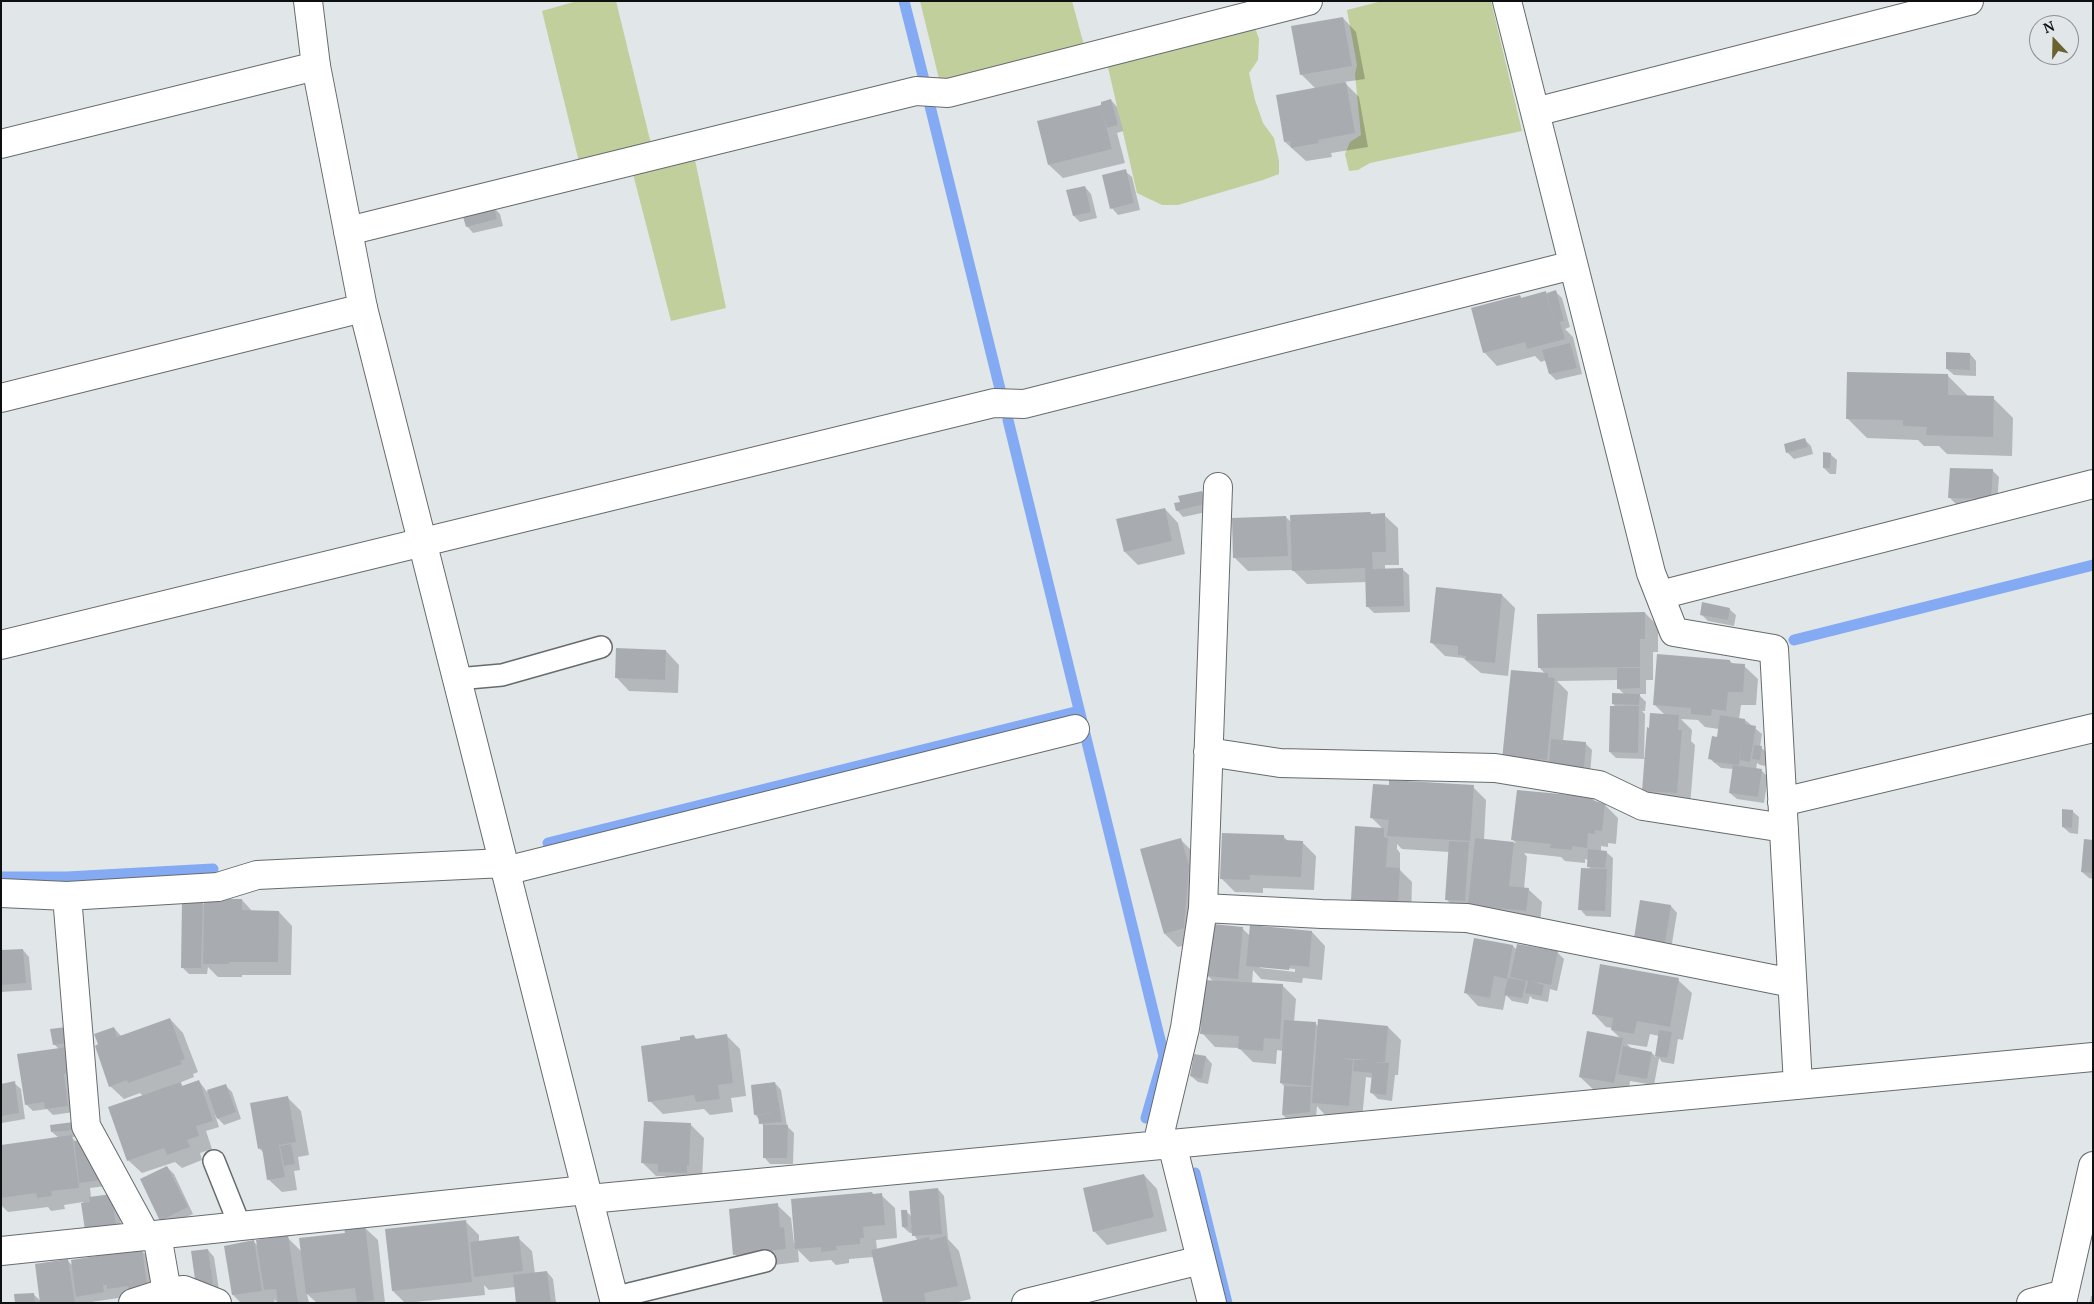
<!DOCTYPE html>
<html>
<head>
<meta charset="utf-8">
<style>
  body { margin:0 }
  #map { position:relative; width:2094px; height:1304px; overflow:hidden; background:#e1e6e9; font-family:"PT Serif",serif }
  canvas { display:block }
  .frame { position:absolute; inset:0; border:2px solid #0d0f10; pointer-events:none }
  .north { position:absolute; left:2029px; top:15px; width:50px; height:50px; box-sizing:border-box; background:#e1e6e9; border:1px solid #8c9092; border-radius:50%; rotate:339deg; font-size:14px; font-weight:700; line-height:20px; text-align:center; color:#0d0f10 }
  .north::after { content:''; display:block; margin:auto; width:18px; height:22px; background:#6a622f; clip-path:polygon(50% 0,100% 100%,50% 72%,0 100%) }
</style>
</head>
<body>
<div id="map">
<canvas width="2094" height="1304"></canvas>
<div class="frame"></div>
<div class="north">N</div>
</div>
<script>
const c = document.querySelector('canvas').getContext('2d');
c.lineJoin = 'round';
function fill(path, color) {
  c.fillStyle = color;
  c.fill(path, 'evenodd');
}
function shape(rows) {
  const path = new Path2D();
  for (const r of rows) {
    path.moveTo(r[0], r[1]);
    for (let i = 2; i < r.length; i += 2) path.lineTo(r[i], r[i + 1]);
  }
  return path;
}
function strokePath(path, color, width, dash) {
  c.strokeStyle = color;
  c.lineWidth = width;
  c.lineCap = dash ? 'butt' : 'round';
  c.setLineDash(dash || []);
  c.stroke(path);
}
fill(shape([
  [577,1,616,1,652,148,580,166,542,11],
  [920,1,1072,1,1085,49,940,83],
  [1382,1,1491,1,1522,131,1370,163,1358,170,1349,171,1345,154,1350,142,1361,135,1355,74,1357,65,1347,10],
  [1254,25,1259,39,1258,60,1249,73,1255,100,1263,123,1274,138,1279,161,1279,174,1263,180,1178,205,1162,205,1137,193,1107,63],
  [694,155,726,308,671,321,632,170]
]), '#c1cf9c');
fill(shape([
  [1343,18,1356,32,1365,79,1344,82,1359,97,1368,147,1331,153,1332,157,1306,161,1285,142,1316,89,1301,74],
  [1111,100,1117,107,1123,131,1117,133,1125,163,1063,178,1049,165,1100,106],
  [1125,171,1132,177,1140,210,1118,215,1112,208],
  [1085,187,1091,194,1097,218,1080,222,1074,216],
  [493,207,500,214,503,226,473,233,467,226],
  [1556,292,1562,298,1570,327,1565,329,1573,337,1582,374,1556,380,1550,374,1546,360,1541,362,1535,356,1497,366,1484,352,1520,296,1522,299],
  [1970,354,1976,361,1976,376,1954,375,1947,369],
  [1948,376,1968,396,1993,398,2013,418,2012,456,1947,454,1939,446,1924,446,1918,440,1867,438,1847,418],
  [1805,440,1811,446,1813,454,1794,459,1787,452],
  [1830,454,1837,460,1836,474,1830,474,1824,468],
  [1992,470,1999,477,1997,505,1956,504,1950,498],
  [1202,492,1208,498,1211,511,1183,517,1177,510],
  [1165,509,1178,523,1185,554,1138,565,1125,552],
  [1370,513,1373,515,1384,515,1398,528,1399,565,1385,565,1385,569,1402,569,1409,575,1410,612,1374,613,1368,607,1367,582,1307,584,1293,570,1248,571,1235,558,1286,517,1292,523],
  [1502,595,1515,608,1508,676,1481,673,1463,658,1445,656,1432,643],
  [1729,609,1736,615,1734,626,1708,621,1701,614],
  [1645,613,1658,626,1658,652,1653,652,1653,680,1646,680,1646,694,1638,694,1646,702,1645,711,1642,711,1645,714,1644,758,1646,758,1665,715,1654,704,1730,661,1734,665,1744,666,1758,679,1756,705,1741,705,1739,719,1745,720,1762,734,1760,747,1768,753,1766,766,1760,765,1757,763,1756,770,1761,770,1768,777,1764,803,1737,799,1730,793,1734,769,1721,768,1710,759,1718,739,1719,729,1705,727,1698,720,1681,719,1692,730,1691,741,1695,745,1690,806,1657,804,1643,790,1646,759,1616,758,1610,752,1616,707,1613,704,1625,695,1618,688,1618,680,1557,681,1568,692,1563,741,1585,743,1592,750,1590,775,1517,773,1546,675,1540,668],
  [666,651,679,665,678,693,629,691,616,677],
  [1473,787,1486,800,1484,840,1516,843,1513,840,1592,798,1596,802,1605,805,1618,818,1616,844,1608,843,1608,847,1601,846,1601,851,1606,852,1613,858,1611,917,1586,916,1580,909,1592,870,1588,866,1589,860,1585,859,1585,863,1565,861,1561,857,1524,853,1527,857,1524,889,1528,889,1542,902,1540,924,1453,906,1446,899,1449,852,1402,849,1397,844,1397,849,1400,853,1400,870,1412,882,1411,916,1365,913,1352,900,1383,829,1372,818],
  [2072,811,2079,817,2078,834,2070,833,2063,827],
  [1284,837,1289,842,1302,842,1316,856,1314,890,1263,888,1263,893,1235,892,1221,878],
  [1180,839,1194,853,1197,942,1178,947,1165,934],
  [2093,841,2093,879,2089,878,2082,872],
  [242,900,253,912,279,912,292,926,291,975,242,975,242,977,218,977,208,967,207,974,189,974,182,967,203,903,205,906],
  [1641,902,1671,906,1677,913,1671,949,1642,944],
  [1242,928,1250,936,1312,932,1325,946,1322,980,1303,978,1302,983,1261,979,1253,970,1252,984,1282,985,1296,999,1294,1022,1315,1023,1319,1027,1388,1027,1401,1040,1398,1075,1395,1075,1392,1101,1378,1099,1372,1093,1373,1078,1366,1077,1362,1119,1326,1116,1317,1106,1316,1118,1289,1121,1283,1115,1285,1087,1281,1083,1283,1051,1277,1050,1276,1064,1253,1062,1239,1048,1215,1047,1202,1033,1214,982,1208,976],
  [1260,966,1295,969,1295,972,1260,968],
  [1475,939,1513,946,1517,950,1557,952,1564,959,1557,991,1550,989,1548,1002,1533,999,1530,996,1528,1004,1512,1001,1506,995,1503,1010,1478,1006,1465,992],
  [23,950,29,957,32,990,1,992,1,951],
  [1678,980,1692,993,1683,1040,1678,1039,1674,1064,1662,1062,1659,1058,1654,1085,1630,1081,1628,1096,1594,1090,1580,1077,1621,1039,1612,1030,1613,1028,1606,1027,1593,1013],
  [1650,1034,1659,1036,1656,1057,1652,1053,1632,1049,1627,1044,1647,1047],
  [170,1019,183,1033,198,1072,193,1074,194,1077,179,1083,184,1087,199,1081,207,1092,225,1085,232,1092,241,1119,224,1125,215,1115,219,1127,206,1131,212,1149,200,1153,202,1160,182,1168,175,1162,142,1173,128,1160,143,1096,140,1093,124,1099,110,1086,114,1028,122,1037],
  [52,1030,74,1049,74,1112,53,1115,47,1109,33,1111,26,1104,59,1049,54,1044],
  [694,1036,697,1040,727,1036,740,1049,746,1096,731,1098,733,1112,710,1115,704,1109,663,1114,650,1101,682,1042],
  [1195,1055,1206,1057,1212,1064,1208,1084,1198,1082,1191,1076],
  [14,1083,21,1089,25,1119,2,1123,1,1085],
  [775,1083,781,1090,787,1126,794,1133,793,1164,770,1164,764,1157,765,1128,755,1114],
  [288,1098,301,1111,309,1155,298,1157,300,1170,294,1171,297,1190,282,1192,268,1179,264,1153,259,1148],
  [74,1124,81,1136,72,1137,106,1186,90,1188,91,1198,118,1202,122,1232,86,1229,83,1202,64,1205,65,1209,51,1211,48,1207,8,1212,1,1205,1,1146,59,1138,52,1132],
  [691,1125,704,1138,702,1179,673,1185,665,1176,656,1176,642,1162],
  [167,1167,174,1174,193,1214,167,1226,161,1220],
  [1144,1175,1157,1189,1167,1231,1107,1245,1094,1231],
  [938,1189,944,1196,948,1239,959,1251,971,1299,954,1303,884,1303,874,1257,849,1259,849,1263,836,1265,831,1260,810,1262,798,1250,799,1262,748,1268,735,1254,777,1205,791,1218,794,1243,796,1243,874,1195,881,1195,895,1208,897,1238,876,1240,877,1250,918,1241,913,1233,910,1233,903,1227,906,1211,912,1217],
  [465,1221,479,1235,479,1242,518,1238,532,1251,535,1274,547,1272,553,1279,556,1303,517,1303,515,1287,489,1290,484,1285,485,1295,405,1303,393,1291],
  [364,1227,378,1240,385,1303,317,1303,307,1294,309,1303,278,1303,274,1299,275,1303,241,1303,233,1295,254,1242,258,1246,287,1237,302,1252],
  [141,1250,155,1264,160,1296,122,1302,118,1298,85,1303,13,1303,33,1294,42,1302,67,1260,73,1266],
  [208,1250,214,1257,219,1290,204,1292],
  [2091,1296,2093,1296,2093,1303,2090,1303]
]), '#0003');
strokePath(shape([
  [904,1,924,80],
  [930,106,1001,393],
  [1008,420,1164,1056,1146,1118],
  [1794,640,2093,565],
  [548,843,1079,711],
  [1,877,67,877,213,869],
  [1195,1173,1227,1303]
]), '#83aaf2', 11);
fill(shape([
  [1343,17,1352,66,1300,75,1291,26],
  [1346,82,1355,133,1318,140,1319,143,1291,148,1290,141,1284,142,1276,95],
  [1111,99,1118,125,1107,128,1102,111,1112,149,1048,165,1037,121,1101,105,1101,102],
  [1126,169,1134,203,1110,209,1102,175],
  [1085,186,1091,212,1073,216,1066,190],
  [494,206,497,219,466,227,462,213],
  [1556,290,1564,321,1560,322,1565,339,1527,349,1525,342,1483,353,1471,308,1520,295,1521,298,1546,291,1554,324,1547,293],
  [1570,343,1577,368,1549,374,1542,350],
  [1946,352,1970,353,1970,370,1946,369],
  [1847,372,1948,374,1948,395,1994,396,1993,437,1926,435,1927,427,1903,426,1903,420,1846,419],
  [1805,438,1808,447,1786,453,1784,444],
  [1823,452,1831,453,1830,468,1823,468],
  [1950,468,1993,469,1991,499,1948,498],
  [1202,491,1205,504,1176,511,1174,503,1180,502,1178,496],
  [1165,508,1172,541,1124,552,1116,519],
  [1371,512,1370,514,1385,513,1386,552,1372,552,1373,569,1403,568,1404,606,1366,607,1365,568,1292,571,1290,515],
  [1286,516,1288,556,1233,558,1232,518],
  [1436,587,1502,594,1495,663,1466,660,1466,656,1458,655,1458,646,1430,643],
  [1702,602,1730,608,1728,620,1700,615],
  [1645,612,1645,639,1640,639,1640,667,1538,668,1537,614],
  [616,648,666,650,665,680,615,678],
  [1657,654,1730,660,1730,663,1745,664,1743,692,1728,692,1726,711,1712,709,1711,716,1691,714,1691,708,1653,705],
  [1617,668,1640,668,1640,688,1617,689],
  [1511,670,1548,673,1548,677,1555,678,1547,760,1540,759,1540,763,1502,760],
  [1612,693,1640,694,1639,705,1612,704],
  [1610,706,1639,706,1638,753,1609,752],
  [1650,713,1679,715,1678,730,1682,730,1677,793,1642,791,1647,727,1649,728],
  [1720,715,1745,719,1745,724,1756,726,1750,762,1740,760,1742,741,1739,765,1713,762,1714,760,1708,759,1712,736,1717,737],
  [1551,739,1586,742,1584,769,1549,766],
  [1754,745,1762,746,1760,760,1752,759],
  [1733,765,1762,769,1758,797,1729,793],
  [1389,780,1474,785,1470,841,1387,836,1389,820,1370,818,1373,784,1389,785],
  [1517,790,1592,797,1592,800,1605,804,1602,831,1595,830,1595,834,1588,833,1587,848,1572,846,1572,850,1550,848,1551,844,1511,840],
  [2062,809,2073,810,2072,828,2062,827],
  [1355,826,1384,828,1384,837,1388,838,1386,867,1400,868,1398,903,1351,900],
  [1222,833,1284,835,1284,840,1303,841,1301,877,1250,875,1250,880,1220,879],
  [1181,838,1189,866,1184,928,1164,934,1140,849],
  [1475,838,1514,842,1509,886,1529,888,1526,911,1468,905],
  [2084,839,2093,840,2093,873,2081,872],
  [1449,841,1469,842,1465,901,1445,900],
  [1588,849,1607,851,1605,868,1587,867],
  [1581,868,1607,869,1605,911,1578,910],
  [204,899,242,899,242,910,279,911,278,962,229,962,229,964,203,964],
  [1640,900,1671,905,1665,943,1634,938],
  [182,901,203,902,201,968,181,968],
  [1212,924,1243,927,1238,979,1207,976],
  [1250,925,1312,931,1309,967,1290,965,1289,970,1246,966],
  [1474,938,1513,945,1507,979,1494,976,1490,998,1464,993],
  [1517,944,1558,951,1551,985,1531,981,1544,985,1542,996,1525,993,1528,981,1510,977],
  [23,949,26,983,1,985,1,950],
  [1600,964,1679,978,1670,1027,1637,1021,1634,1034,1611,1030,1613,1018,1592,1014],
  [1508,978,1526,981,1522,998,1504,995],
  [1204,980,1283,984,1280,1039,1264,1038,1263,1051,1238,1049,1239,1036,1200,1034],
  [170,1018,185,1059,180,1061,182,1064,128,1083,127,1080,109,1087,95,1046,98,1044,94,1034,114,1027,117,1037],
  [1318,1019,1388,1026,1385,1062,1373,1062,1389,1063,1386,1095,1370,1093,1372,1073,1353,1071,1354,1060,1369,1060,1341,1058,1353,1060,1349,1106,1312,1103],
  [1284,1020,1316,1022,1311,1086,1280,1083],
  [66,1027,68,1043,53,1045,50,1029],
  [1659,1030,1672,1032,1667,1058,1655,1056],
  [1587,1031,1623,1038,1614,1083,1579,1077],
  [727,1034,733,1083,718,1085,720,1099,696,1102,694,1095,648,1102,641,1046,680,1040,680,1037,694,1035,695,1039],
  [1623,1046,1652,1052,1647,1079,1618,1074],
  [67,1047,71,1073,64,1074,68,1106,45,1109,44,1102,25,1105,17,1054],
  [1194,1054,1206,1056,1202,1079,1190,1076],
  [199,1080,213,1121,196,1126,199,1136,187,1140,190,1147,167,1155,164,1148,127,1161,108,1107,181,1082,182,1086],
  [15,1081,19,1113,1,1116,1,1084],
  [775,1082,782,1122,759,1124,758,1115,774,1113,754,1115,751,1085],
  [226,1084,236,1112,217,1119,207,1090],
  [1284,1086,1311,1087,1310,1112,1282,1115],
  [288,1096,296,1142,279,1145,285,1177,267,1180,262,1148,258,1149,250,1103],
  [644,1121,691,1123,689,1166,687,1165,687,1173,658,1172,658,1164,641,1163],
  [74,1122,75,1130,51,1132,50,1125],
  [763,1125,788,1125,787,1158,763,1158],
  [72,1135,79,1188,51,1191,52,1196,37,1198,36,1193,1,1198,1,1145],
  [81,1140,101,1180,79,1183,74,1141],
  [291,1144,295,1164,284,1166,280,1146],
  [167,1166,188,1207,160,1221,140,1179],
  [1144,1174,1154,1217,1093,1232,1083,1188],
  [938,1188,942,1234,912,1236,909,1191],
  [872,1192,873,1194,882,1193,885,1225,863,1227,864,1238,860,1238,860,1244,836,1246,837,1250,821,1252,821,1247,795,1249,791,1199],
  [112,1194,116,1226,85,1230,81,1203,90,1202,89,1197],
  [778,1203,780,1228,784,1227,786,1249,733,1255,729,1209],
  [901,1210,907,1210,908,1227,902,1227],
  [466,1220,472,1282,392,1291,385,1229],
  [365,1225,374,1300,357,1303,355,1288,306,1294,299,1238,345,1233,344,1228],
  [288,1235,298,1303,278,1303,276,1289,264,1290,256,1240],
  [519,1236,523,1271,474,1277,470,1242],
  [946,1236,958,1286,924,1293,926,1303,883,1303,871,1250,929,1237,930,1240],
  [254,1240,262,1291,232,1295,224,1246],
  [142,1249,147,1283,139,1285,140,1291,129,1293,128,1286,107,1289,107,1285,103,1285,104,1292,76,1297,71,1260],
  [208,1249,213,1284,196,1286,191,1251],
  [68,1259,75,1303,40,1303,35,1264],
  [547,1271,551,1303,516,1303,513,1275],
  [34,1293,35,1303,15,1303,14,1294]
]), '#a8acb0');
const service = shape([
  [457,679,502,675,601,647],
  [214,1161,240,1226],
  [613,1298,765,1261]
]);
const minor = shape([
  [1507,1,1651,573,1674,632,1774,649,1798,1085],
  [1535,112,1969,1],
  [1,144,316,66],
  [348,231,916,91,948,93,1308,1],
  [1,398,363,308],
  [1660,595,2093,484],
  [1,645,994,403,1024,404,1573,265],
  [1208,752,1280,763,1495,768,1599,785,1643,806,1784,828],
  [1782,802,2093,728],
  [505,871,1075,729],
  [1,893,67,896,218,887,257,875,504,863],
  [67,896,86,1126,146,1236],
  [1203,908,1322,914,1467,918,1792,983],
  [1172,1144,1212,1303],
  [1157,1145,1185,1028,1203,908,1218,487],
  [589,1199,2093,1057],
  [157,1235,167,1292],
  [1,1251,586,1190],
  [133,1303,167,1292,184,1290,217,1303],
  [1026,1303,1201,1260],
  [2031,1303,2064,1294],
  [2062,1303,2093,1166]
]);
const tertiary = shape([
  [308,1,316,66,363,308,615,1303]
]);
strokePath(service, '#676b6e', 24);
strokePath(minor, '#676b6e', 30);
strokePath(tertiary, '#676b6e', 30);
strokePath(service, '#fff', 21);
strokePath(minor, '#fff', 28);
strokePath(tertiary, '#fff', 28);
</script>
</body>
</html>
